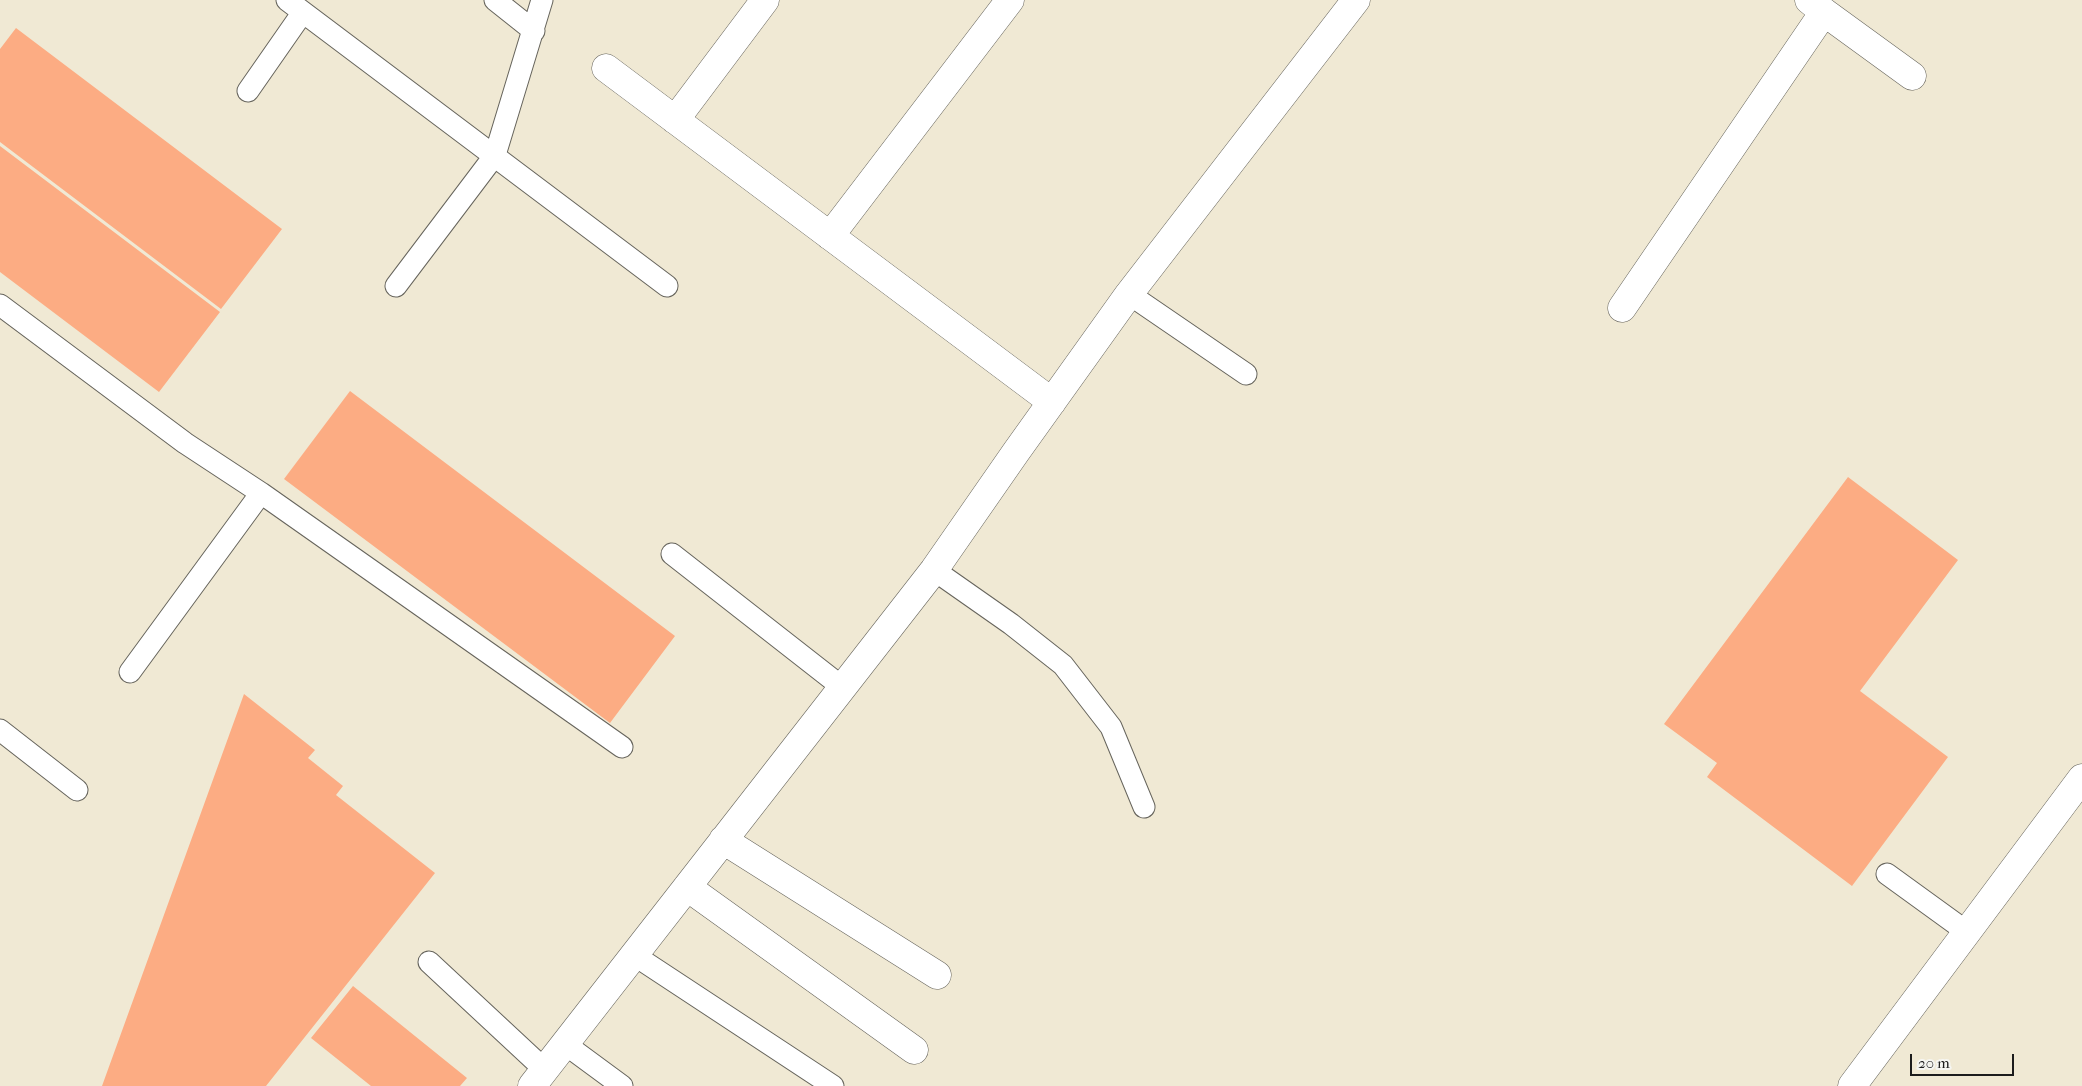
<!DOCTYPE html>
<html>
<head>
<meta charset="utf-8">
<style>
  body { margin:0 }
  #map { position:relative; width:2082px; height:1086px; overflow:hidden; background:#f0e9d4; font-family:"IM FELL French Canon",serif }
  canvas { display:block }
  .scale { position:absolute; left:1910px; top:1054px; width:104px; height:22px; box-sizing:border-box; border:2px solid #1c1c1c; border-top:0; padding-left:6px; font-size:15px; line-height:18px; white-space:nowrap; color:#1c1c1c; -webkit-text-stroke:4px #f6f6f2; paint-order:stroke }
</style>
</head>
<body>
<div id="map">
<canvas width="2082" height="1086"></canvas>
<div class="scale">20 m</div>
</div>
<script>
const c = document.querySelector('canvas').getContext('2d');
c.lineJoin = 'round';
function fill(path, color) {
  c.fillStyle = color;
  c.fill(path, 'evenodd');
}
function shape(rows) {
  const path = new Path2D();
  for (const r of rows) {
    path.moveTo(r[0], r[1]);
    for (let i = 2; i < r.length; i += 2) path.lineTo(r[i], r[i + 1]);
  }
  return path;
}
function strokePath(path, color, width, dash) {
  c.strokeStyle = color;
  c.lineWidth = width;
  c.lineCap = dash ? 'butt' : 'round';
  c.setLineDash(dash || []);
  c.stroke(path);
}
fill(shape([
  [16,28,282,229,221,309,0,142,0,49],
  [0,146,220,312,159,392,0,272],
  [350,391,675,636,610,723,284,479],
  [1848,477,1958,560,1860,691,1948,757,1852,886,1707,777,1717,763,1664,724],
  [244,694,315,750,308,758,343,786,336,795,435,873,266,1086,102,1086],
  [353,986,467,1078,460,1086,371,1086,311,1038]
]), '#fcac83');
const service = shape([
  [287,0,667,286],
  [495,0,534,31],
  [248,91,303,12],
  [396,286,495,155,542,0],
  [1129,294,1246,374],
  [0,305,185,443,261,493,622,747],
  [672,554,842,687],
  [934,570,1011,624,1063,665,1111,727,1144,807],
  [130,672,261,493],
  [0,730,77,790],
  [1887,874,1967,932],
  [634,955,833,1086],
  [429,962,545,1070],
  [565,1044,622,1086]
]);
const minor = shape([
  [1824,12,1912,76],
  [606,68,1052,402],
  [675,120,765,0],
  [830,236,1010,0],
  [1622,308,1824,12,1809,0],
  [723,840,937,975],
  [687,887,914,1050],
  [532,1086,934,570,1016,452,1129,294,1356,0],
  [1852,1086,2082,778]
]);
strokePath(service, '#66645c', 23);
strokePath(minor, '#66645c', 29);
strokePath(service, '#fff', 21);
strokePath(minor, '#fff', 28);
</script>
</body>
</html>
